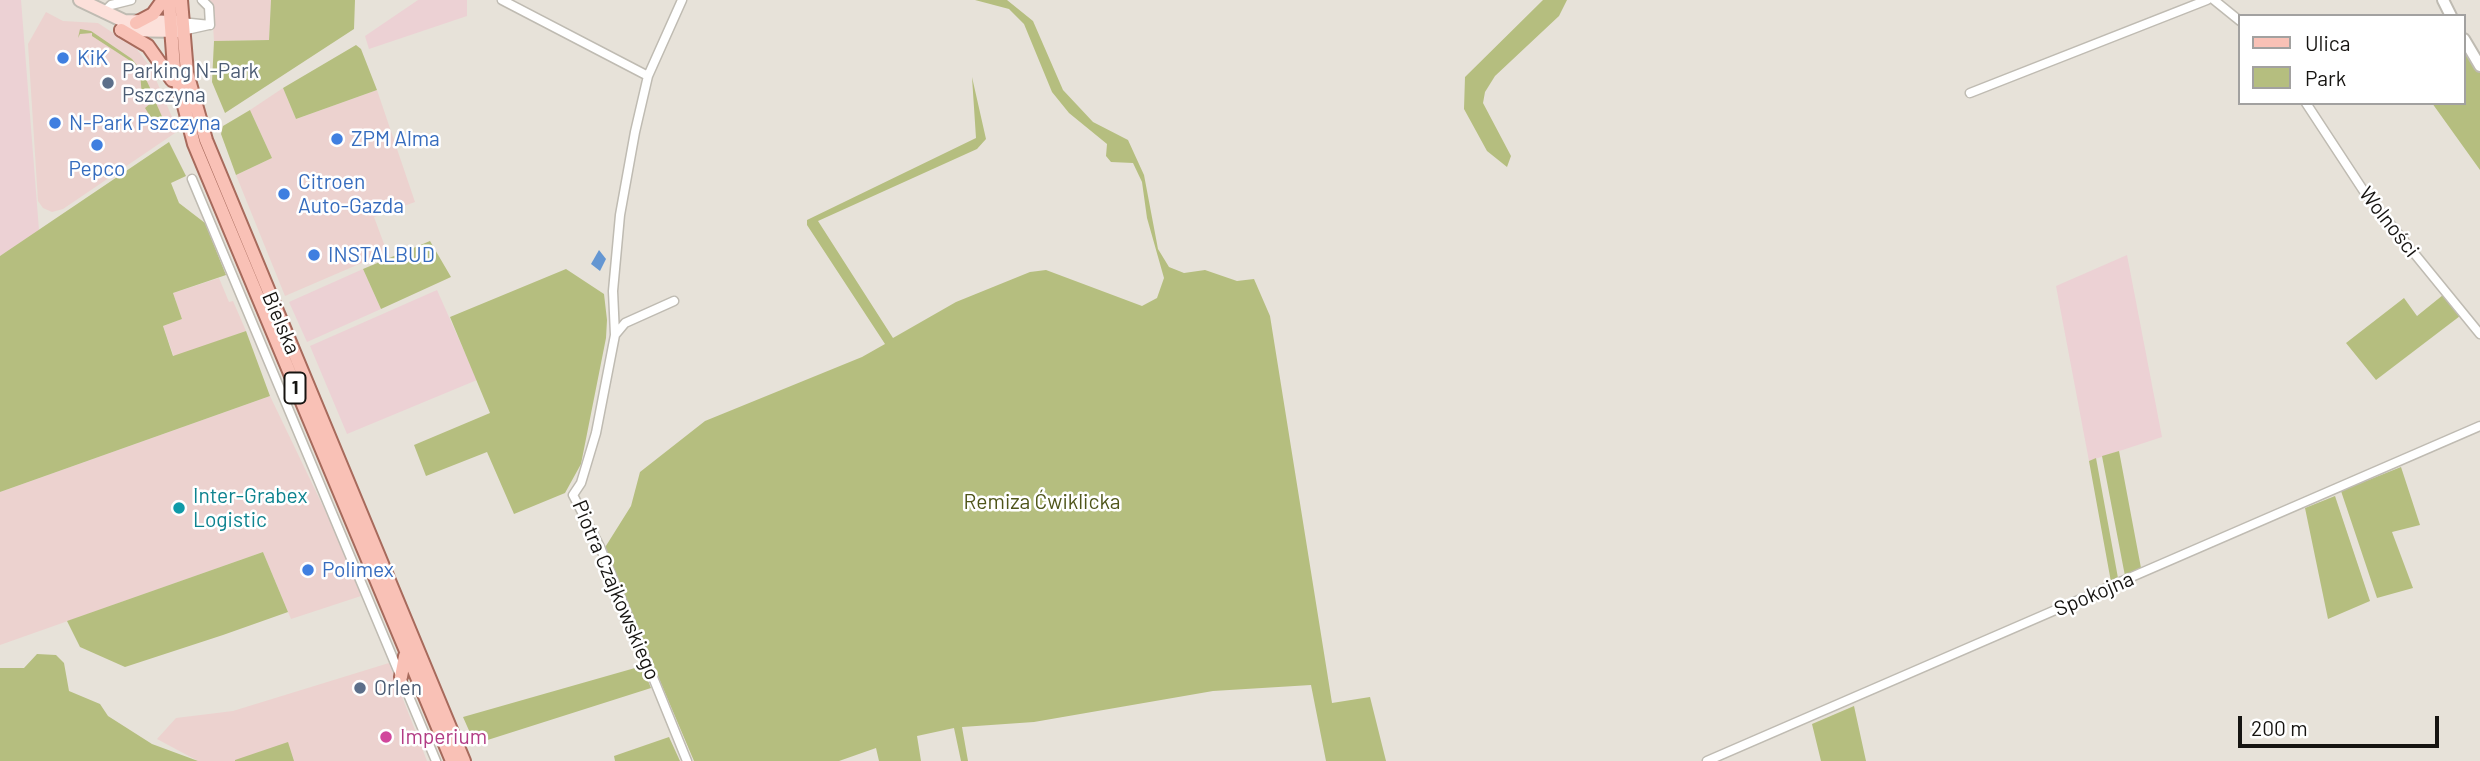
<!DOCTYPE html>
<html>
<head>
<meta charset="utf-8">
<style>
  body { margin:0 }
  #map { position:relative; width:2480px; height:761px; overflow:hidden; background:#e7e2d9; font-family:Barlow,sans-serif }
  canvas { display:block }
  .legend { position:absolute; left:2238px; top:14px; width:228px; height:91px; box-sizing:border-box; background:#fff; border:2px solid #a2a1a0; margin:0; padding:9px 12px; list-style:none; font-size:21px; color:#161411 }
  .legend li { display:flex; align-items:center; gap:14px; height:35px }
  .legend b { width:35px; border:2px solid #a2a1a0 }
  .scale { position:absolute; left:2238px; top:716px; width:201px; height:32px; box-sizing:border-box; border:4px solid #161411; border-top:0; padding-left:9px; font-size:21px; line-height:24px; white-space:nowrap; color:#161411; -webkit-text-stroke:5px #fff; paint-order:stroke }
</style>
</head>
<body>
<div id="map">
<canvas width="2480" height="761"></canvas>
<ul class="legend">
<li><b style="height:9px;background:#f9c1b6"></b>Ulica</li>
<li><b style="height:19px;background:#b5be7f"></b>Park</li>
</ul>
<div class="scale">200 m</div>
</div>
<script>
const c = document.querySelector('canvas').getContext('2d');
c.lineJoin = 'round';
function fill(path, color) {
  c.fillStyle = color;
  c.fill(path, 'evenodd');
}
function shape(rows) {
  const path = new Path2D();
  for (const r of rows) {
    path.moveTo(r[0], r[1]);
    for (let i = 2; i < r.length; i += 2) path.lineTo(r[i], r[i + 1]);
  }
  return path;
}
function strokePath(path, color, width, dash) {
  c.strokeStyle = color;
  c.lineWidth = width;
  c.lineCap = dash ? 'butt' : 'round';
  c.setLineDash(dash || []);
  c.stroke(path);
}
function label(font, color, halo, rows, align = 'center') {
  c.font = font + ' Barlow,sans-serif';
  c.lineWidth = 5;
  c.setLineDash([]);
  c.textBaseline = 'middle';
  c.strokeStyle = halo;
  c.fillStyle = color;
  for (const [text, x, y, turn = 0] of rows) {
    c.save();
    c.translate(x, y);
    c.rotate((+turn || 0) * Math.PI / 180);
    c.textAlign = isNaN(turn) ? turn : align;
    if (halo) c.strokeText(text, 0, 0);
    c.fillText(text, 0, 0);
    c.restore();
  }
}
fill(shape([
  [207,0,271,0,269,40,214,41,212,9],
  [46,12,63,21,98,23,136,48,151,68,178,131,63,209,52,212,43,208,38,201,28,44],
  [283,88,296,119,377,90,415,202,374,217,387,252,285,296,236,175,272,158,250,110],
  [219,278,229,302,233,301,246,331,174,357,163,326,182,319,173,293],
  [270,396,332,525,361,596,291,619,263,552,0,645,0,492],
  [389,663,427,761,198,761,157,739,176,718,233,711]
]), '#ecd2cf');
fill(shape([
  [0,0,21,0,39,230,0,256],
  [418,0,467,0,467,16,369,49,365,36],
  [2127,255,2162,437,2089,461,2056,286],
  [363,269,381,309,307,342,289,302],
  [437,290,477,380,347,434,310,346]
]), '#ecd1d4');
fill(shape([
  [271,0,355,0,354,29,225,113,212,82,214,41,269,40],
  [975,0,1007,0,1033,21,1063,90,1093,122,1128,140,1144,175,1158,249,1169,267,1184,273,1205,270,1237,281,1254,279,1270,316,1332,703,1370,697,1386,761,1326,761,1311,685,1213,691,1034,722,962,727,968,761,961,761,954,728,917,736,921,761,879,761,876,748,839,761,694,761,604,549,631,506,640,472,705,421,862,357,885,344,807,225,807,220,976,138,972,77,986,139,977,149,818,221,893,338,956,302,1030,272,1046,270,1142,306,1157,298,1164,278,1147,218,1142,182,1133,163,1111,162,1106,156,1107,144,1069,113,1052,92,1024,24,1009,9],
  [1543,0,1567,0,1559,16,1495,76,1485,92,1483,103,1511,156,1507,167,1487,151,1464,109,1465,77],
  [80,29,91,31,132,59,143,73,151,90,150,96,142,98,140,71,132,62,92,36,92,33,80,34,78,38],
  [356,45,361,49,377,90,296,119,283,88],
  [2464,48,2480,73,2480,170,2432,103,2464,103],
  [152,102,156,103,164,121,158,129,145,108],
  [250,110,272,158,236,175,221,134,223,126],
  [169,142,186,176,171,183,179,203,205,223,226,275,173,293,182,319,163,326,173,356,246,331,270,396,0,492,0,256],
  [430,241,451,277,381,309,363,269],
  [566,269,604,294,607,320,606,338,581,464,565,493,514,514,487,452,426,476,414,445,490,413,450,317],
  [2443,295,2460,316,2376,380,2346,343,2404,298,2417,316],
  [2119,451,2141,568,2125,576,2102,456],
  [2096,458,2118,578,2111,582,2089,461],
  [2401,467,2420,525,2392,532,2413,588,2377,598,2341,491],
  [2335,496,2370,601,2328,619,2305,508],
  [263,552,288,612,223,635,125,667,80,647,67,621],
  [37,654,56,655,64,663,69,691,100,704,108,716,152,744,198,761,0,761,0,668,24,668],
  [642,666,651,688,475,744,463,717],
  [1854,706,1866,761,1821,761,1812,724],
  [669,737,680,761,615,761,614,756],
  [288,742,294,761,235,761,235,760]
]), '#b5be7f');
fill(shape([
  [599,250,606,259,600,271,591,264]
]), '#6496d2');
const minor = shape([
  [202,0,209,7,210,25],
  [502,0,648,76],
  [2214,0,2240,21],
  [103,13,111,5,131,0],
  [181,22,210,25],
  [182,31,209,25],
  [1970,93,2207,0],
  [2306,103,2365,193,2480,334],
  [192,179,436,761],
  [674,301,625,323,615,335,596,433,581,483,573,495,600,547,687,761],
  [615,335,613,291,620,215,635,132,648,76,682,0],
  [1707,761,2480,426]
]);
const tertiary = shape([
  [2443,0,2451,16],
  [2464,39,2480,66]
]);
const secondary = shape([
  [80,0,124,21,181,22],
  [121,30,180,31]
]);
const primary = shape([
  [169,0,174,68,194,144,452,761],
  [181,0,187,73,206,140,464,761],
  [136,23,153,14,163,0],
  [121,30,148,46,172,80],
  [401,677,405,656]
]);
strokePath(minor, '#bfbbb2', 11);
strokePath(tertiary, '#bfbbb2', 14);
strokePath(secondary, '#bfbbb2', 16);
strokePath(primary, '#a76a5c', 16);
strokePath(minor, '#fff', 8);
strokePath(tertiary, '#fff', 10);
strokePath(secondary, '#fce0da', 12);
strokePath(primary, '#f9c1b6', 12);
for (const [x, y, r, color] of [
  [63,58,7,"#3f7fe0"],
  [108,83,7,"#5c6f8a"],
  [55,123,7,"#3f7fe0"],
  [337,139,7,"#3f7fe0"],
  [97,145,7,"#3f7fe0"],
  [284,194,7,"#3f7fe0"],
  [314,255,7,"#3f7fe0"],
  [179,508,7,"#0f9aa8"],
  [308,570,7,"#3f7fe0"],
  [360,688,7,"#5c6f8a"],
  [386,737,7,"#d1479c"]
]) {
  const dot = new Path2D();
  dot.arc(x, y, r, 0, 2 * Math.PI);
  c.fillStyle = color;
  c.fill(dot);
  strokePath(dot, '#fff', 2.5);
}
for (const [x, y, w] of [
  [295,388,21]
]) {
  const box = new Path2D();
  box.roundRect(x - w / 2, y - 15.5, w, 31, 5);
  c.fillStyle = '#fff';
  c.fill(box);
  strokePath(box, '#161411', 2);
}
label('bold 19px', '#161411', null, [
  ["1",295,388]
]);
label('21px', '#366cbe', '#fff', [
  ["KiK",77,58],
  ["N-Park Pszczyna",69,123],
  ["ZPM Alma",351,139],
  ["Pepco",97,169,"center"],
  ["Citroen",298,182],
  ["Auto-Gazda",298,206],
  ["INSTALBUD",328,255],
  ["Polimex",322,570]
], 'left');
label('21px', '#4e5e75', '#fff', [
  ["Parking N-Park",122,71],
  ["Pszczyna",122,95],
  ["Orlen",374,688]
], 'left');
label('21px', '#161411', '#fff', [
  ["Wolności",2389,222,52],
  ["Bielska",281,323,67],
  ["Piotra Czajkowskiego",616,590,67],
  ["Spokojna",2094,594,-23]
]);
label('21px', '#0d838f', '#fff', [
  ["Inter-Grabex",193,496],
  ["Logistic",193,520]
], 'left');
label('21px', '#4f551a', '#fff', [
  ["Remiza Ćwiklicka",1042,502]
]);
label('21px', '#b23c85', '#fff', [
  ["Imperium",400,737]
], 'left');
</script>
</body>
</html>
